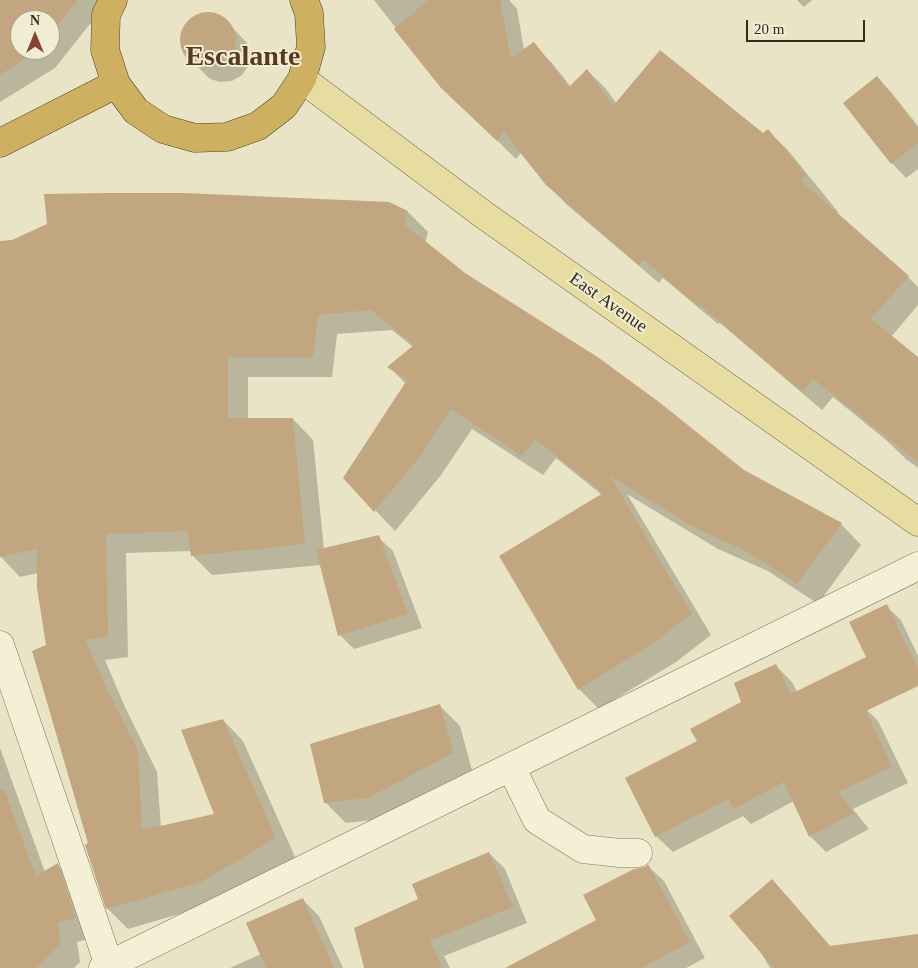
<!DOCTYPE html>
<html>
<head>
<meta charset="utf-8">
<style>
  body { margin:0 }
  #map { position:relative; width:918px; height:968px; overflow:hidden; background:#e8e4c5; font-family:"Times New Roman",serif }
  canvas { display:block }
  .north { position:absolute; left:10px; top:10px; width:50px; height:50px; box-sizing:border-box; background:#f1edd3; border:1px solid #a5a08b; border-radius:50%; rotate:0deg; font-size:14px; font-weight:700; line-height:20px; text-align:center; color:#332c1f }
  .north::after { content:''; display:block; margin:auto; width:18px; height:22px; background:#884235; clip-path:polygon(50% 0,100% 100%,50% 72%,0 100%) }
  .scale { position:absolute; left:746px; top:20px; width:119px; height:22px; box-sizing:border-box; border:2px solid #332c1f; border-top:0; padding-left:6px; font-size:15px; line-height:18px; white-space:nowrap; color:#332c1f; -webkit-text-stroke:4px #f1edd3; paint-order:stroke }
</style>
</head>
<body>
<div id="map">
<canvas width="918" height="968"></canvas>
<div class="north">N</div>
<div class="scale">20 m</div>
</div>
<script>
const c = document.querySelector('canvas').getContext('2d');
c.lineJoin = 'round';
function fill(path, color) {
  c.fillStyle = color;
  c.fill(path, 'evenodd');
}
function shape(rows) {
  const path = new Path2D();
  for (const r of rows) {
    if (r.length === 3) {
      path.moveTo(r[0] + r[2], r[1]);
      path.arc(r[0], r[1], r[2], 0, 2 * Math.PI);
      continue;
    }
    path.moveTo(r[0], r[1]);
    for (let i = 2; i < r.length; i += 2) path.lineTo(r[i], r[i + 1]);
  }
  return path;
}
function strokePath(path, color, width, dash) {
  c.strokeStyle = color;
  c.lineWidth = width;
  c.lineCap = dash ? 'butt' : 'round';
  c.setLineDash(dash || []);
  c.stroke(path);
}
function label(font, color, halo, rows, align = 'center') {
  c.font = font + ' "Times New Roman",serif';
  c.lineWidth = 4;
  c.setLineDash([]);
  c.textBaseline = 'middle';
  c.strokeStyle = halo;
  c.fillStyle = color;
  for (const [text, x, y, turn = 0] of rows) {
    c.save();
    c.translate(x, y);
    c.rotate((+turn || 0) * Math.PI / 180);
    c.textAlign = isNaN(turn) ? turn : align;
    if (halo) c.strokeText(text, 0, 0);
    c.fillText(text, 0, 0);
    c.restore();
  }
}
fill(shape([
  [0,0,109,0,55,68,0,102],
  [20,20,50,20,50,50,20,50],
  [374,0,509,0,517,9,524,50,533,44,552,63,571,87,587,70,606,89,617,104,763,135,768,131,787,149,839,213,806,206,908,277,918,287,918,305,891,337,918,359,918,468,906,459,886,440,833,397,822,410,720,323,718,324,663,278,659,283,566,204,547,184,522,152,516,159,462,106,442,87],
  [797,0,812,0,804,7],
  [203,14,214,14,224,19,247,43,250,54,248,66,242,75,232,81,220,82,210,79,186,55,182,44,183,30,191,20],
  [877,77,891,92,918,126,918,169,906,178,892,163,844,103],
  [408,212,428,232,425,243,464,274,743,471,841,524,861,545,818,604,768,571,718,549,627,494,711,635,676,662,599,709,579,689,602,495,556,458,543,475,472,429,441,475,395,531,345,478,406,384,389,367,413,347,392,330,337,334,332,377,248,377,248,419,293,419,313,440,324,550,378,537,393,551,422,628,354,649,340,635,321,565,212,575,192,555,191,551,126,553,128,657,105,660,125,707,157,772,161,828,216,815,223,720,243,741,296,859,220,902,128,929,108,909,86,846,90,844,47,645,38,573,20,577,0,556,0,242],
  [886,606,901,620,918,656,918,683],
  [776,666,792,682,797,692,861,704,878,721,908,783,853,809,869,829,826,852,810,836,794,801,751,824,743,816,673,852,656,836,699,742,743,702],
  [439,705,460,726,473,774,389,818,346,823,325,802],
  [0,748,45,872,57,864,76,883,95,937,77,942,80,962,74,968,0,968],
  [489,853,505,869,527,923,444,956,450,968,365,968,420,899],
  [648,866,664,881,705,958,686,968,555,968],
  [786,895,849,968,770,968,757,946],
  [302,899,319,916,343,968,230,968,261,954]
]), '#0003');
fill(shape([
  [0,0,78,0,50,35,50,20,20,20,20,50,38,50,0,75],
  [428,0,500,0,511,58,534,42,569,87,587,69,613,106,660,50,763,133,768,129,806,175,801,181,909,276,871,319,918,357,918,462,813,379,802,392,700,305,699,307,644,260,639,265,546,185,504,132,497,141,441,88,394,29],
  [208,40,28],
  [877,76,918,128,918,143,891,164,843,103],
  [106,193,184,193,389,202,408,211,404,224,465,273,599,358,659,402,744,470,842,523,797,584,746,551,697,529,610,476,692,614,655,642,578,690,499,556,603,493,535,439,522,456,451,409,421,455,374,512,343,478,407,380,387,367,414,345,371,310,318,315,313,357,228,357,228,418,293,418,305,544,191,556,187,531,106,534,108,637,86,640,105,685,138,750,142,830,214,814,181,730,223,719,276,838,201,882,106,909,85,845,88,843,32,651,46,645,37,588,37,549,0,557,0,241,12,240,47,224,44,194],
  [379,535,408,614,338,636,316,550],
  [887,604,918,669,918,686,866,711,892,767,838,792,854,813,809,837,784,782,734,809,728,799,655,837,625,778,697,741,690,729,741,702,734,683,776,664,791,694,866,657,849,622],
  [440,704,453,753,368,798,324,803,310,744],
  [4,789,36,876,58,863,76,918,58,923,61,943,36,968,0,968,0,790],
  [489,852,513,907,430,941,442,968,364,968,354,928,418,899,412,884],
  [648,864,690,942,642,968,505,968,596,920,583,895,634,869,645,867],
  [772,879,830,946,918,934,918,968,774,968,729,916],
  [303,898,334,968,266,968,246,923]
]), '#c2a67f');
const minor = shape([
  [0,645,110,968],
  [511,767,537,820,583,849,620,853,638,853],
  [103,968,918,566]
]);
const major = shape([
  [302,79,484,215,918,522]
]);
const highway = shape([
  [113,0,106,15,105,50,116,84,136,111,163,129,195,138,227,137,258,126,284,106,302,79,311,47,309,13,304,0],
  [0,143,116,84]
]);
strokePath(minor, '#81765d', 29);
strokePath(major, '#4f4431', 29);
strokePath(highway, '#4f4431', 29);
strokePath(minor, '#f4f0d7', 28);
strokePath(major, '#e7dda1', 28);
strokePath(highway, '#cdb060', 28);
label('18px', '#332c1f', '#f1edd3', [
  ["East Avenue",608,303,35]
]);
label('bold 28px', '#5a3924', '#f1edd3', [
  ["Escalante",243,58]
]);
</script>
</body>
</html>
